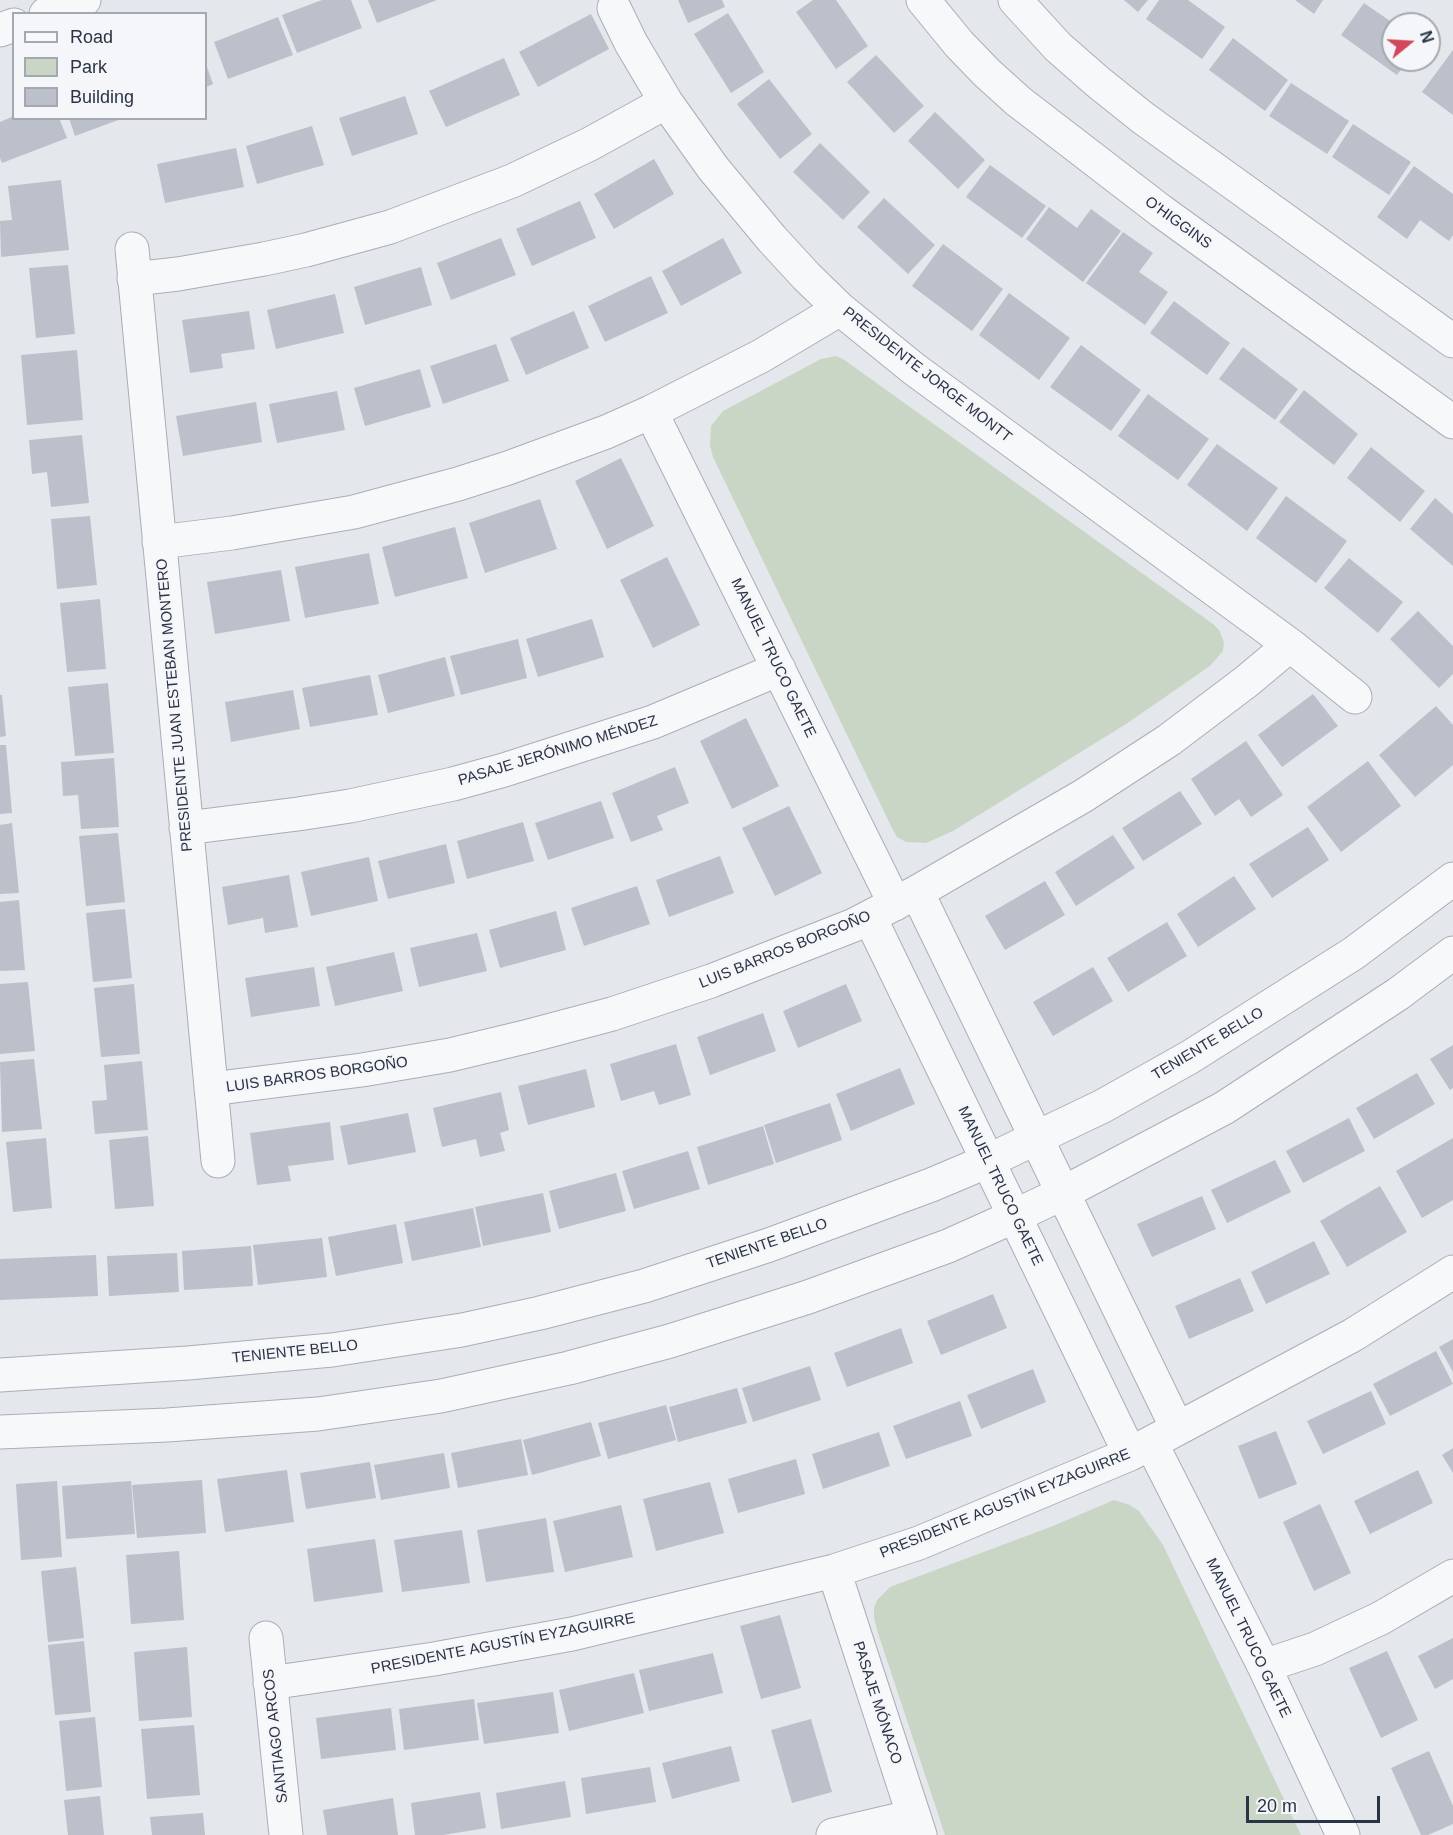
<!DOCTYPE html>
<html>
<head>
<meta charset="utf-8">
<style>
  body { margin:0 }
  #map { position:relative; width:1453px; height:1835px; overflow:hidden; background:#e4e7ec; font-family:Helvetica,sans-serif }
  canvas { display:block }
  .legend { position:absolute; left:12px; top:12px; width:195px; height:108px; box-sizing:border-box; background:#f4f6f9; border:2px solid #a4a8b1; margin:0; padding:8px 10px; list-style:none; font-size:18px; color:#2b3445 }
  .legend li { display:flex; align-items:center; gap:12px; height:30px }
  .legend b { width:30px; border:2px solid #a4a8b1 }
  .north { position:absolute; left:1381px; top:12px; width:60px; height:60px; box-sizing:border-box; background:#f4f6f9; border:2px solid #a4a8b1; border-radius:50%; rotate:72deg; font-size:16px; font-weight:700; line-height:24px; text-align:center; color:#2b3445 }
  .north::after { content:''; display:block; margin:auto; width:21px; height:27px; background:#d1495b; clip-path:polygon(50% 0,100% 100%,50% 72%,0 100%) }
  .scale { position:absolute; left:1246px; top:1796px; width:134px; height:27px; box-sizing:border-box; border:3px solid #2b3445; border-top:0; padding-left:8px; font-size:18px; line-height:21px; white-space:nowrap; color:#2b3445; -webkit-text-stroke:4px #f4f6f9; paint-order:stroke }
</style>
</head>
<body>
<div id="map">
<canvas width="1453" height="1835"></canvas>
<ul class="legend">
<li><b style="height:8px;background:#f7f8fa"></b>Road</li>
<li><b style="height:16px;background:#c9d6c5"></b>Park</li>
<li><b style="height:16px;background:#bbc0ca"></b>Building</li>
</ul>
<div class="north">N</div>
<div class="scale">20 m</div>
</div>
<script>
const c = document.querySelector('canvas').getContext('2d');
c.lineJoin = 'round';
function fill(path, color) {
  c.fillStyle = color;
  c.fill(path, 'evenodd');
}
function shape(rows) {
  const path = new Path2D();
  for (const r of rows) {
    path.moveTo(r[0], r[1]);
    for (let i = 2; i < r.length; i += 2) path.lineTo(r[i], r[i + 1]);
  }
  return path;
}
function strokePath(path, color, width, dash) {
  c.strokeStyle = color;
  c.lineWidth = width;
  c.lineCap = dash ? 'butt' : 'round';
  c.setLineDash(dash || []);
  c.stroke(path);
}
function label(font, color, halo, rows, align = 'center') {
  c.font = font + ' Helvetica,sans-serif';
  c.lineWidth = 4.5;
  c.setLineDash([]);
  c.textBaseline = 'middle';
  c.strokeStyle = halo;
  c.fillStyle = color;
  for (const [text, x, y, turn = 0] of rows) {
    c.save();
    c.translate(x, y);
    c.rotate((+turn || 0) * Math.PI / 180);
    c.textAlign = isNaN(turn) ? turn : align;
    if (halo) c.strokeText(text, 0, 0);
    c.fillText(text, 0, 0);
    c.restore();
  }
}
fill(shape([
  [836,356,843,359,1213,624,1219,630,1224,642,1223,651,1210,666,1126,724,953,831,926,843,906,842,897,837,892,828,713,457,710,445,711,426,723,411,821,359],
  [1114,1500,1130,1505,1139,1511,1163,1545,1301,1835,945,1835,878,1633,874,1618,874,1608,877,1600,890,1587,1053,1526]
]), '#c9d6c5');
fill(shape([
  [322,0,351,0,362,28,297,53,282,15],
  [368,0,437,0,377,23],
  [678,0,722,0,725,7,688,23],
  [813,0,836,0,868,46,836,69,796,12],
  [1124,0,1148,0,1138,12],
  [1159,0,1188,0,1225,27,1202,59,1146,19],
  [1295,0,1323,0,1314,14],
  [1364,3,1393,23,1393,60,1408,60,1397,75,1341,35],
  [728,13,764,72,731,93,694,34],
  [591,14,609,49,538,87,519,52],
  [278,17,293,55,228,79,214,42],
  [1233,38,1288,80,1265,111,1209,70],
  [1453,50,1453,115,1422,92],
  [876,55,924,106,894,133,847,82],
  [504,58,520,95,446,127,429,91],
  [206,64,213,84,206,87],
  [769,79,812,134,780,159,737,104],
  [1291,83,1349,121,1327,154,1269,116],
  [405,96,418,134,352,156,339,118],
  [935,112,985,160,958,189,908,141],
  [14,116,14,118,59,118,67,138,2,163,0,158,0,122],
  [69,118,121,118,121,119,75,136],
  [1353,124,1411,162,1389,195,1332,157],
  [312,126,324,165,257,184,246,146],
  [820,143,870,192,843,220,793,172],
  [236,148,244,187,165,203,157,164],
  [654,159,674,194,614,229,594,194],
  [990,165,1046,206,1022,238,966,197],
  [1414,166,1453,194,1453,235,1449,241,1420,220,1407,239,1377,217],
  [61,180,69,250,1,257,0,221,12,220,8,186],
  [884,198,935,245,908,274,857,227],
  [580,201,596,238,532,266,516,229],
  [1049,207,1077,228,1091,209,1121,231,1083,282,1026,239],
  [1123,232,1153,253,1139,272,1168,292,1145,325,1086,283],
  [501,238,516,275,451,300,437,263],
  [723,238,742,273,681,306,662,271],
  [943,244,1003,289,972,331,912,286],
  [68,265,75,334,36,338,29,268],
  [421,267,432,305,365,325,354,287],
  [651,276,668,313,605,342,588,306],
  [1009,293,1070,338,1039,380,979,335],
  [335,294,344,333,276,349,267,310],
  [1174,301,1230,343,1207,375,1150,333],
  [249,311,255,349,221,354,223,368,190,373,182,320],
  [574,311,589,348,526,375,510,338],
  [496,344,509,381,443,404,430,366],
  [1081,345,1141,390,1111,431,1050,387],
  [1243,347,1298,389,1275,420,1219,379],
  [77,350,83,420,27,425,21,355],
  [420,369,431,407,365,426,354,388],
  [1304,390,1358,434,1334,465,1279,422],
  [337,391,345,430,277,443,269,404],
  [1148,394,1209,439,1178,480,1118,436],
  [256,402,262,442,183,456,176,416],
  [82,435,89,503,51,507,47,472,32,474,29,440],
  [1217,444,1278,488,1247,531,1187,485],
  [1371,447,1425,491,1400,522,1347,478],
  [621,458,654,526,607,549,575,481],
  [1286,496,1347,541,1316,583,1256,538],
  [1435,498,1453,514,1453,566,1410,529],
  [540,499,557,549,485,573,469,523],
  [90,516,97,585,57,589,51,519],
  [455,527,468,578,395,597,382,547],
  [369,553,379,604,305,618,295,567],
  [667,557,700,625,653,648,620,580],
  [1349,558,1403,602,1378,633,1324,588],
  [281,570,290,621,215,634,207,582],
  [100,599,106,669,67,672,60,603],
  [1418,611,1453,646,1453,674,1439,688,1390,639],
  [592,619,604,657,538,677,526,639],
  [518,639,527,678,461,695,450,656],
  [445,657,455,696,388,713,378,675],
  [370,675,378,715,310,727,302,688],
  [108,683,114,753,75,756,68,687],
  [293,690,300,729,231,742,225,702],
  [1313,694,1338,726,1282,767,1258,735],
  [0,695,2,695,6,736,0,737],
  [1436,706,1453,725,1453,765,1415,797,1379,755],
  [746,718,779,786,732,809,700,741],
  [1246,741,1283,795,1251,817,1239,799,1215,816,1191,779],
  [0,745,6,745,12,813,0,814],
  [114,758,119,827,81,829,78,795,63,796,61,762],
  [1368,761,1401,806,1341,852,1307,807],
  [675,767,689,803,657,816,663,830,631,842,612,793],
  [1180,791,1202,824,1143,861,1122,828],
  [601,801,614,838,548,860,535,823],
  [789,806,822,873,775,896,742,828],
  [523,822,534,861,467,879,457,841],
  [12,823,19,893,0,894,0,825],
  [1308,827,1329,860,1272,898,1249,864],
  [118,833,125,902,86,906,79,836],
  [1113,835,1135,868,1076,906,1055,872],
  [446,844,455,883,388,899,378,861],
  [720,856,734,893,669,917,656,880],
  [369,857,378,901,311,916,301,872],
  [289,875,298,927,265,933,263,918,228,925,222,887],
  [1234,876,1256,909,1198,947,1177,914],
  [1045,881,1065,915,1005,950,985,916],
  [637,886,650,924,584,946,571,908],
  [19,900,25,970,0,971,0,902],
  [125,909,132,978,93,982,86,913],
  [556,911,566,950,500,968,489,930],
  [1167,922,1187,956,1128,992,1107,958],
  [477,933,487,971,419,987,410,948],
  [394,952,403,991,335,1006,326,967],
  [314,967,320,1006,251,1017,245,978],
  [1093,967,1113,1001,1053,1036,1033,1002],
  [28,982,35,1051,0,1054,0,984],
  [134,984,140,1054,101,1057,94,988],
  [846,984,862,1021,798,1048,783,1011],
  [763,1013,776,1051,710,1075,697,1037],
  [676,1044,691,1095,659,1105,654,1091,621,1101,610,1064],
  [1453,1045,1453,1088,1450,1090,1430,1059],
  [34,1059,42,1129,2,1132,0,1062],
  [142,1061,148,1130,95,1134,92,1101,107,1100,104,1065],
  [900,1068,915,1104,851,1131,836,1094],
  [586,1069,595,1107,528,1125,518,1086],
  [1417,1073,1435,1104,1374,1139,1356,1108],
  [501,1092,509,1130,500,1133,505,1151,480,1157,476,1139,442,1147,433,1108],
  [830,1103,842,1140,776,1163,764,1125],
  [408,1113,416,1152,348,1165,340,1126],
  [1349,1118,1365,1151,1303,1183,1286,1151],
  [330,1122,334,1160,288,1166,291,1181,257,1185,250,1133],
  [763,1126,774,1164,708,1185,697,1147],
  [148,1136,154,1206,115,1209,109,1140],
  [46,1138,52,1208,13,1212,6,1142],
  [1453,1138,1453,1200,1422,1218,1396,1171],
  [688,1151,700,1189,634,1209,622,1171],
  [1275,1160,1291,1192,1227,1223,1211,1190],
  [616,1173,626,1211,559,1229,549,1191],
  [1380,1186,1407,1232,1347,1267,1320,1221],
  [543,1193,551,1232,483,1246,475,1207],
  [1202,1196,1216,1229,1152,1257,1137,1224],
  [473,1208,481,1247,412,1261,404,1222],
  [396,1224,403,1263,336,1276,328,1237],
  [322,1238,327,1277,258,1285,253,1245],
  [1314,1241,1330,1274,1266,1304,1251,1272],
  [251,1246,253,1286,184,1290,182,1251],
  [177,1253,179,1292,109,1296,107,1256],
  [96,1255,98,1296,0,1300,0,1259],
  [1240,1278,1254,1311,1189,1339,1175,1306],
  [993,1294,1007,1328,941,1355,927,1321],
  [901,1328,913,1363,847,1387,834,1353],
  [1453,1339,1453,1372,1439,1347],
  [1436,1351,1453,1384,1390,1416,1373,1384],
  [810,1366,821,1400,753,1422,742,1388],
  [1033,1369,1046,1402,981,1429,967,1395],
  [737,1388,747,1423,678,1442,669,1407],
  [1371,1391,1386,1424,1323,1454,1307,1421],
  [960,1401,972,1436,906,1459,893,1426],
  [666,1405,676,1440,608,1459,598,1423],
  [591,1422,601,1456,532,1475,523,1440],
  [1276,1431,1297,1484,1259,1499,1238,1446],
  [879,1432,890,1466,823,1489,812,1454],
  [521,1439,528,1475,458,1488,451,1453],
  [1453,1448,1453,1473,1442,1455],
  [444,1453,450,1488,381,1500,374,1465],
  [796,1459,805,1494,738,1513,728,1479],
  [370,1462,376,1498,306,1509,300,1473],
  [287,1470,294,1522,225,1532,217,1479],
  [1418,1470,1433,1503,1370,1534,1354,1501],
  [202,1480,206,1533,137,1538,132,1485],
  [57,1481,62,1557,21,1560,16,1484],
  [131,1481,135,1534,66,1539,62,1486],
  [710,1482,724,1533,656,1551,643,1499],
  [1320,1504,1351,1573,1314,1591,1283,1522],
  [621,1505,633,1557,565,1572,553,1521],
  [546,1518,554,1572,486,1582,477,1530],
  [462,1530,470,1583,402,1592,394,1540],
  [375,1539,383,1592,314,1602,307,1549],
  [179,1551,184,1620,131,1624,126,1555],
  [76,1567,84,1638,48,1642,41,1571],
  [780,1615,801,1688,761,1699,740,1626],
  [1453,1638,1453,1679,1435,1689,1418,1656],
  [84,1641,91,1712,55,1715,48,1645],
  [187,1647,192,1717,139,1721,134,1652],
  [1387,1651,1418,1720,1381,1738,1349,1668],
  [713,1653,723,1693,649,1711,639,1670],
  [634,1673,644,1713,569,1731,559,1690],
  [553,1692,559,1733,484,1744,477,1703],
  [474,1699,479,1740,404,1750,399,1709],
  [391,1708,396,1750,321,1759,316,1718],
  [95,1717,102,1787,66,1791,59,1721],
  [811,1719,832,1792,792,1803,771,1730],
  [194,1725,200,1795,147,1799,141,1729],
  [731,1746,740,1781,672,1799,662,1763],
  [1429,1751,1453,1806,1453,1824,1428,1835,1421,1835,1391,1768],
  [650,1767,656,1802,586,1814,581,1778],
  [565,1781,571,1817,501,1829,496,1793],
  [480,1792,486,1828,443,1835,415,1835,411,1803],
  [100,1796,104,1835,68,1835,64,1800],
  [393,1798,398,1835,327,1835,323,1810],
  [203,1813,205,1835,152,1835,150,1817]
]), '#bbc0ca');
const minor = shape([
  [923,0,959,44,987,73,1018,101,1161,211,1453,422],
  [1015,0,1058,47,1098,82,1143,118,1453,341],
  [614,8,631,43,666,102,713,168,772,239,807,277,840,309,914,369,1290,645,1355,697],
  [46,14,84,0],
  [0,30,14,25],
  [132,249,218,1161],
  [134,279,178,274,264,259,306,250,390,227,512,181,590,144,666,102],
  [651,412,895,904],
  [159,542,232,533,354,512,458,484,508,468,606,432,651,412,761,356,840,309],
  [186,828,298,814,350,806,453,784,504,770,653,722,779,669],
  [917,892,1177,1428],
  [870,918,1130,1454],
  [211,1089,362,1070,450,1055,529,1036,612,1014,711,981,854,925,917,892,1083,796,1169,740,1247,681,1290,645],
  [0,1375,188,1363,332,1350,462,1330,540,1313,644,1286,769,1245,931,1185,988,1161,1103,1106,1190,1057,1354,953,1453,879],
  [0,1432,167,1425,318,1414,441,1396,569,1368,670,1341,808,1297,948,1246,1015,1216,1063,1193,1224,1108,1398,994,1453,953],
  [1151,1443,1264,1666,1343,1835],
  [834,1571,920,1835],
  [266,1638,286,1835],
  [1264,1666,1315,1649,1381,1618,1453,1576],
  [270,1683,434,1659,572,1634,834,1571,919,1543,1130,1454,1353,1335,1453,1272],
  [833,1835,914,1816]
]);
strokePath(minor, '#a9aeb7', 35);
strokePath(minor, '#f7f8fa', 33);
label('15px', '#2b3445', '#f4f6f9', [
  ["O'HIGGINS",1178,223,36],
  ["PRESIDENTE JORGE MONTT",927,375,38],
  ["MANUEL TRUCO GAETE",773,658,64],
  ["PRESIDENTE JUAN ESTEBAN MONTERO",175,705,-95],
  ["PASAJE JERÓNIMO MÉNDEZ",558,751,-17],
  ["LUIS BARROS BORGOÑO",785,950,-22],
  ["TENIENTE BELLO",1208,1044,-31],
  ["LUIS BARROS BORGOÑO",317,1075,-8],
  ["MANUEL TRUCO GAETE",1000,1186,64],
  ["TENIENTE BELLO",767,1244,-19],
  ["TENIENTE BELLO",295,1352,-6],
  ["PRESIDENTE AGUSTÍN EYZAGUIRRE",1005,1504,-22],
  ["MANUEL TRUCO GAETE",1248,1638,64],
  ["PRESIDENTE AGUSTÍN EYZAGUIRRE",503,1644,-11],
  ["PASAJE MÓNACO",877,1703,72],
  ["SANTIAGO ARCOS",276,1736,-96]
]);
</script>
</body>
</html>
